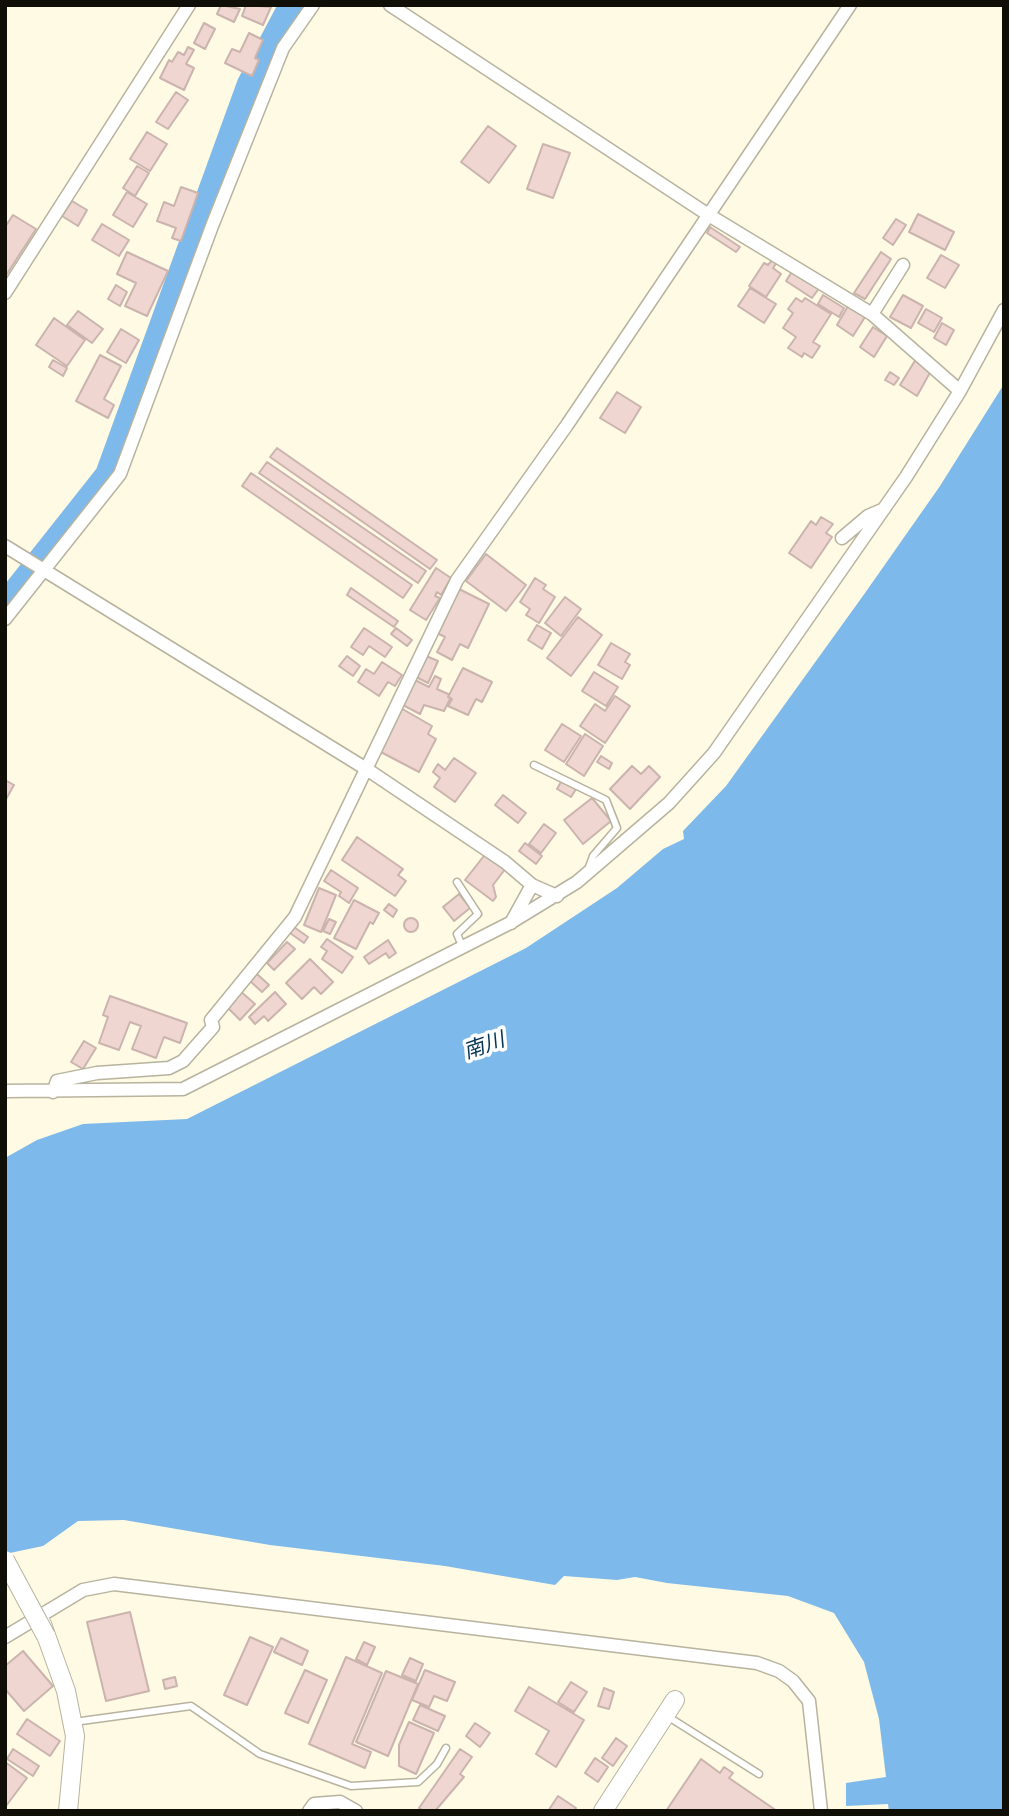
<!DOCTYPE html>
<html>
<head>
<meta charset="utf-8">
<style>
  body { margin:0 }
  #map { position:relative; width:1009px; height:1816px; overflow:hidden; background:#fffae4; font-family:Mulish,sans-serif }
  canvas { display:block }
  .frame { position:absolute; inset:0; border:7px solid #0f0e07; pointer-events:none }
</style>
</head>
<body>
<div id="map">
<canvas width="1009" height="1816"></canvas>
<div class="frame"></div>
</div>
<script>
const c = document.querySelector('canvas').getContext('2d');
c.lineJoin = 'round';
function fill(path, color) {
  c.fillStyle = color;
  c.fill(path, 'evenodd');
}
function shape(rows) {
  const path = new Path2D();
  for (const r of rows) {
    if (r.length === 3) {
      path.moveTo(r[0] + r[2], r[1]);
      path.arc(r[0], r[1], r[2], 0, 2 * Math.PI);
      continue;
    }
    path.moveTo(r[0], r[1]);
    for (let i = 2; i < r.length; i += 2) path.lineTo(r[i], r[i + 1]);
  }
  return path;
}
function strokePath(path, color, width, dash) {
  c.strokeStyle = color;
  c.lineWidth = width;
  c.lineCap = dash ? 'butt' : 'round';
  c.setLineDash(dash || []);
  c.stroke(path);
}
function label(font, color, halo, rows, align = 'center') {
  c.font = font + ' Mulish,"Noto Sans JP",sans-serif';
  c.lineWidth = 7;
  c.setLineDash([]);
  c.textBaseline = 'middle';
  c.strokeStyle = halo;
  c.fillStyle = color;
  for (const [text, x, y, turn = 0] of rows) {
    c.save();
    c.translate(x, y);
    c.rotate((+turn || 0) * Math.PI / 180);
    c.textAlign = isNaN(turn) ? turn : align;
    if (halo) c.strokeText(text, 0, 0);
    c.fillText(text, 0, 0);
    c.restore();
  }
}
fill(shape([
  [1004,384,1004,1811,889,1811,888,1804,846,1806,846,1783,886,1777,879,1719,864,1662,834,1613,788,1596,667,1583,635,1577,617,1580,564,1576,555,1585,445,1566,270,1545,124,1520,78,1521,43,1546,5,1554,5,1158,37,1140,83,1124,187,1119,526,948,617,888,663,849,684,839,683,831,726,786,865,593,940,486]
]), '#7db9ea');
strokePath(shape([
  [5,605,108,475,250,84,292,5]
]), '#7db9ea', 26);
const building = shape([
  [221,5,240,9,234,22,217,14,221,5],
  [246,5,271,7,263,25,242,16,246,5],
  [204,23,215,29,205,49,194,43,204,23],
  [249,33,263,40,255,58,259,60,252,76,225,63,232,49,240,52,249,33],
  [188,47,194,50,186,64,194,68,184,90,160,78,169,60,172,62,178,52,184,55,188,47],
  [176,92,188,100,168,129,156,122,176,92],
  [488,126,516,146,489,183,461,162,488,126],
  [147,132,167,144,150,171,130,159,147,132],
  [543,144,570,153,553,198,527,189,543,144],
  [137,166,149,173,135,196,123,188,137,166],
  [181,187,198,193,181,241,172,238,176,228,157,221,164,202,174,206,181,187],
  [127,192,147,204,133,227,113,215,127,192],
  [72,201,87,210,78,226,62,216,72,201],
  [918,214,954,232,945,250,909,232,918,214],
  [13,215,36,229,5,277,5,227,13,215],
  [896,219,906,225,893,245,883,238,896,219],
  [102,224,129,240,119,256,92,240,102,224],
  [710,227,740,247,736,252,707,233,710,227],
  [127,252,168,271,147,316,125,306,136,283,117,274,127,252],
  [881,252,891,259,865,299,854,293,881,252],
  [941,255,959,265,945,288,927,278,941,255],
  [773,259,777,262,773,268,781,274,766,297,749,286,764,263,768,265,773,259],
  [793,270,820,287,812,298,786,281,793,270],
  [116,285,127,292,120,306,108,299,116,285],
  [750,288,776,304,764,323,738,306,750,288],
  [823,295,844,308,839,317,818,304,823,295],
  [903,295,923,306,911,328,890,317,903,295],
  [796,298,802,302,805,298,831,314,813,342,820,346,812,358,804,353,802,357,788,348,796,337,783,328,793,313,788,309,796,298],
  [848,306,865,317,853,336,837,325,848,306],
  [926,309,942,318,934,332,918,323,926,309],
  [78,311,103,329,92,343,67,325,78,311],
  [54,318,85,340,67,366,36,345,54,318],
  [942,323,954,330,946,345,934,338,942,323],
  [873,327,887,336,874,357,860,347,873,327],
  [121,329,139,340,126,363,107,352,121,329],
  [100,355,121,366,104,399,114,405,108,418,76,401,100,355],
  [916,359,932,369,917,396,900,385,916,359],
  [53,360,67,368,63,376,49,367,53,360],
  [890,372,899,378,894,385,885,380,890,372],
  [617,392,641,407,625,433,600,418,617,392],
  [277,448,437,560,430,569,270,457,277,448],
  [267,462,426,571,418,583,259,473,267,462],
  [251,473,412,585,403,598,242,486,251,473],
  [821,517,833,524,826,533,832,537,811,568,789,553,811,521,816,525,821,517],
  [486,554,526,585,506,611,466,581,486,554],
  [436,568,451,578,441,595,437,592,435,596,440,598,426,620,410,610,436,568],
  [535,578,546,585,543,589,555,597,539,623,526,615,530,609,520,602,535,578],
  [351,588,398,621,394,627,347,595,351,588],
  [459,589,489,604,468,648,460,644,452,660,437,652,445,637,437,633,459,589],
  [565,597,581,609,561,636,545,623,565,597],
  [578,617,602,635,571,676,547,658,578,617],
  [537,625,551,633,542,649,528,640,537,625],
  [364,628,392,647,385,657,369,646,363,655,351,647,364,628],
  [396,628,412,640,407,646,391,634,396,628],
  [611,643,630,654,625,662,630,665,622,679,598,665,611,643],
  [424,655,438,661,428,683,414,676,424,655],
  [347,656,360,666,353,676,339,666,347,656],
  [382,662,402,675,395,686,388,682,379,696,358,682,366,669,374,674,382,662],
  [463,668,492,682,482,702,476,699,468,715,448,706,452,699,448,697,463,668],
  [594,672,618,687,606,706,582,691,594,672],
  [435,676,441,679,437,689,448,694,450,699,444,711,424,705,420,714,401,704,413,679,429,687,435,676],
  [615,696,630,706,605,743,580,726,595,704,605,711,615,696],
  [399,707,432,726,428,734,436,739,419,772,377,750,399,707],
  [562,724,581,736,564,762,545,750,562,724],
  [585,734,603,746,584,776,566,764,585,734],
  [601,756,612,763,609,769,597,762,601,756],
  [454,758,476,773,455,802,434,787,440,778,433,772,438,764,445,770,454,758],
  [632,766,641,774,649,766,660,777,630,809,610,789,632,766],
  [5,780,14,785,5,801,5,780],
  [562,780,576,789,571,797,557,789,562,780],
  [503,795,526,813,518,823,495,805,503,795],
  [592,798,611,821,583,844,564,820,592,798],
  [544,824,556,833,541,853,529,844,544,824],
  [357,837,403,869,398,875,406,881,395,896,342,860,357,837],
  [525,843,542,856,536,864,519,851,525,843],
  [487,852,506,868,493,885,496,897,493,901,465,880,487,852],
  [331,870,358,888,349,903,339,896,341,892,324,881,331,870],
  [319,888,336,895,321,932,304,925,319,888],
  [459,894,470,908,454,921,443,907,459,894],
  [354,900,379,913,373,924,370,922,356,949,334,938,354,900],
  [389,904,397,910,393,917,384,910,389,904],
  [411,925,7],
  [329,919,336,922,330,934,323,931,329,919],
  [294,927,308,937,304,943,290,933,294,927],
  [327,939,353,957,342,973,322,959,327,951,321,947,327,939],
  [388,940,396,953,389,958,386,953,369,964,364,957,388,940],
  [287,942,295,949,274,970,267,963,287,942],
  [310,959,333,982,321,994,314,987,302,999,286,983,310,959],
  [257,974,269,985,262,992,250,981,257,974],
  [239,990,255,1004,240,1020,225,1005,239,990],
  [275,992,286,1004,268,1021,264,1016,255,1024,249,1017,275,992],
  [110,996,187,1023,180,1043,164,1037,156,1058,132,1049,141,1026,130,1022,119,1050,99,1043,108,1017,103,1015,110,996],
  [84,1041,96,1048,83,1069,71,1062,84,1041],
  [130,1612,149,1691,106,1701,87,1622,130,1612],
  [250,1637,273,1647,247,1705,224,1695,250,1637],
  [281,1638,308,1651,302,1665,274,1652,281,1638],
  [364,1642,375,1647,367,1665,356,1659,364,1642],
  [23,1651,53,1686,24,1711,5,1689,5,1666,23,1651],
  [346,1657,382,1673,352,1744,371,1752,365,1768,309,1744,346,1657],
  [410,1658,423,1664,416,1681,402,1675,410,1658],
  [305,1670,327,1680,308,1723,285,1713,305,1670],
  [425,1670,455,1682,447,1701,434,1696,429,1707,412,1700,425,1670],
  [386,1671,418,1684,388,1756,356,1742,386,1671],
  [175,1677,177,1686,165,1689,163,1680,175,1677],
  [571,1682,587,1692,574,1712,558,1702,571,1682],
  [529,1687,584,1720,556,1767,536,1754,549,1731,515,1711,529,1687],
  [604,1688,614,1692,609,1709,598,1706,604,1688],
  [420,1705,445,1716,438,1731,413,1720,420,1705],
  [27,1719,60,1741,50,1756,17,1734,27,1719],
  [409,1722,434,1733,416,1774,399,1766,399,1745,409,1722],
  [475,1723,490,1733,480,1747,466,1736,475,1723],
  [616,1738,627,1746,613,1766,602,1758,616,1738],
  [13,1749,39,1766,33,1776,7,1759,13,1749],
  [460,1749,472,1757,460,1774,464,1777,435,1811,424,1811,419,1808,460,1749],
  [595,1758,608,1767,598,1782,585,1773,595,1758],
  [701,1759,720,1773,724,1767,733,1773,729,1778,777,1811,666,1811,701,1759],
  [5,1762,27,1778,6,1806,5,1805,5,1762],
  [558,1796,576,1808,574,1811,548,1811,558,1796]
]);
fill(building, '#efd6d1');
strokePath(building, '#cbb3ae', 2);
const lane = shape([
  [534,765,606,800,617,828,593,856,589,867],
  [457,882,478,914,457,934,463,948],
  [667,1716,759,1774],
  [74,1722,191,1706,260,1754,351,1786,418,1782,437,1764,446,1748]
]);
const street = shape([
  [390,5,707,214,872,314,960,391],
  [5,293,189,5],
  [872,314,903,265],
  [842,538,868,516,884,509],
  [5,546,368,770,505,862,532,885,557,896],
  [5,619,120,474,212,226,283,48,313,5],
  [511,923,532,885],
  [5,1091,183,1089,510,923,577,882,669,803,714,753,906,477,960,391,1004,310],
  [53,1092,57,1081,97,1073,169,1068,183,1061,213,1027,211,1020,295,917,457,580,567,425,850,5],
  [5,1637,83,1590,114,1584,757,1663,779,1671,793,1681,809,1701,821,1811],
  [309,1811,314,1804,340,1802,356,1811]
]);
const secondary = shape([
  [42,1624,66,1691,75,1736,68,1811],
  [603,1811,675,1700]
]);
strokePath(lane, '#b7b39e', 9);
strokePath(street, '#b7b39e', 15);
strokePath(secondary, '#b7b39e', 20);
strokePath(lane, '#fff', 6);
strokePath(street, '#fff', 12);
strokePath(secondary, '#fff', 18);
const secondaryBridge = shape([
  [5,1560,46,1636]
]);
strokePath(secondaryBridge, '#b7b39e', 20, []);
strokePath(secondaryBridge, '#fff', 18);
label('italic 21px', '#053555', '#fff', [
  ["南川",484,1046,-19]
]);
</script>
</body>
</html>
